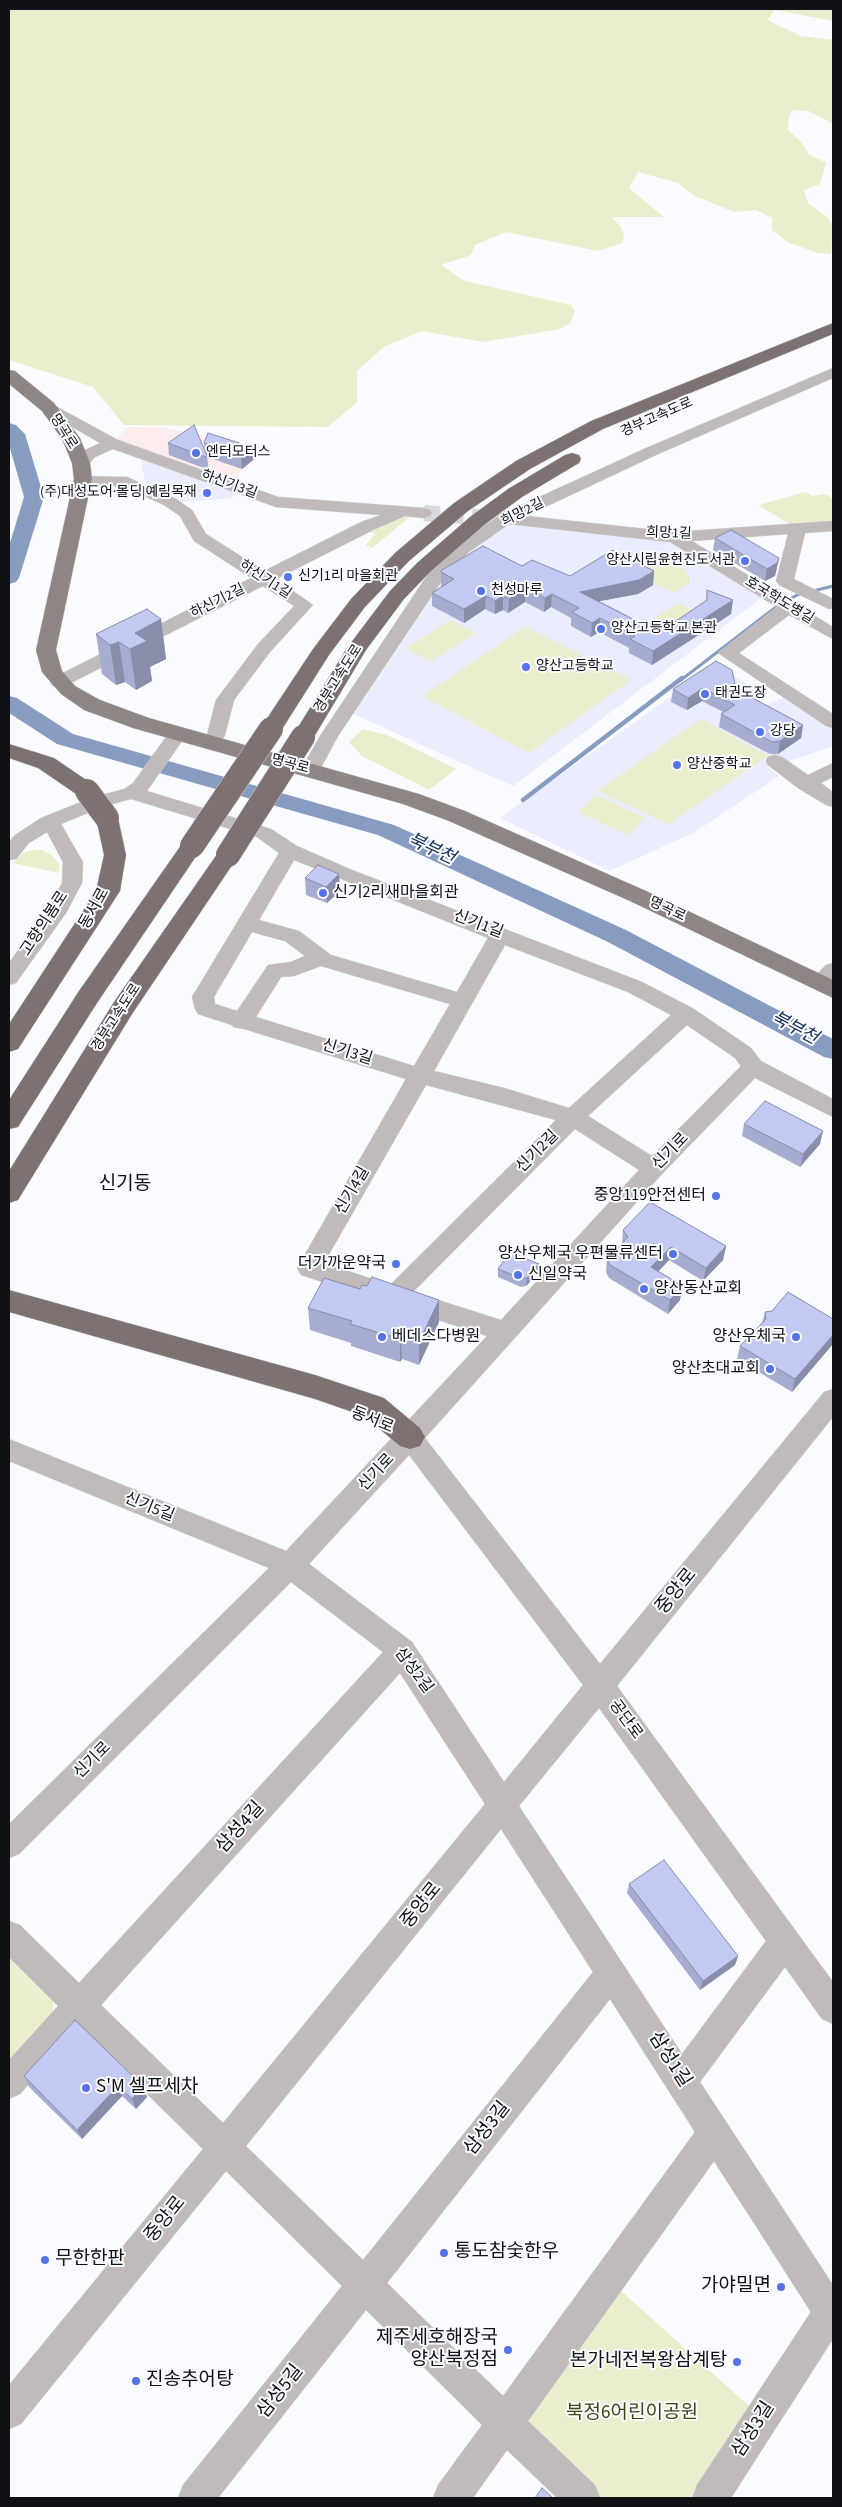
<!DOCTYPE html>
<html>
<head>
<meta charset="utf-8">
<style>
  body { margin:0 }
  #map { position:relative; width:842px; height:2507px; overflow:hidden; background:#fafbff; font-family:"Source Sans 3",sans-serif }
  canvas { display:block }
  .frame { position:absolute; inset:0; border:10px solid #101114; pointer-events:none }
</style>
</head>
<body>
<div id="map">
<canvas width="842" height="2507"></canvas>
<div class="frame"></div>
</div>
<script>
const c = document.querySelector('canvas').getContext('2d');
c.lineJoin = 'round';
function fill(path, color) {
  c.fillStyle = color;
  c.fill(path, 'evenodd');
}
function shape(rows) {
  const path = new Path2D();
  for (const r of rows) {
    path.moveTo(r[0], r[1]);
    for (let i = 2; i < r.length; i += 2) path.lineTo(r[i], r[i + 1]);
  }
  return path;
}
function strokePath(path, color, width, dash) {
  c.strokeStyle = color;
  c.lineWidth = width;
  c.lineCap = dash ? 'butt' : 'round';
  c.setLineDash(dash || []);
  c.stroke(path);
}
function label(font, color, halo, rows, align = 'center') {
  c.font = font + ' "Source Sans 3","Noto Sans KR",sans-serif';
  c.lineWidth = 4;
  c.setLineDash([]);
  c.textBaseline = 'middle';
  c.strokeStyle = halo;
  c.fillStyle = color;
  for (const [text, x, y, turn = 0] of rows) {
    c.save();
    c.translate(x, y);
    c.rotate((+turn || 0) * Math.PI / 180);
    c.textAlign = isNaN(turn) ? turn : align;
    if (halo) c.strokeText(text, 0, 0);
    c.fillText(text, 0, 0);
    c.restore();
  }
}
fill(shape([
  [141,460,232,489,234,493,232,498,182,502,150,489,145,483],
  [504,521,670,541,763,597,513,786,351,713,442,573],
  [716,664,750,686,757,700,767,705,784,697,833,729,833,746,769,768,779,776,695,832,610,871,500,818]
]), '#eaedfe');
fill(shape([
  [128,427,162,427,206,437,237,451,260,457,227,481,118,442,118,437]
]), '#fdecec');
fill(shape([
  [9,9,833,9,833,21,775,10,767,20,801,36,833,40,833,124,809,111,793,110,789,116,788,130,800,141,809,154,826,163,820,184,804,190,808,203,828,218,833,226,831,254,818,253,787,242,772,230,772,218,756,210,734,212,695,196,678,183,638,172,629,188,664,217,612,217,622,229,624,237,622,243,598,251,506,232,475,245,471,255,441,265,465,281,571,305,575,311,570,323,560,329,483,342,422,331,384,347,357,371,357,402,328,427,124,425,93,387,9,360],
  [806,492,812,496,825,494,833,499,833,523,791,525,758,505],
  [411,516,372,548,366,545,375,534,370,532,400,518],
  [624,553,651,555,654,561,661,563,680,562,690,579,690,583,674,593,610,562],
  [678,603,697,613,661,636,642,626],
  [451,620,476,633,430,662,406,648],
  [525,627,631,680,529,753,422,696],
  [701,719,768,756,669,824,597,791],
  [363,729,387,735,456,769,429,790,362,756,349,742],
  [596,795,646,818,628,835,578,812],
  [32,850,41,850,52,855,59,864,59,873,12,863,23,853],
  [9,1950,53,1992,53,2015,9,2061],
  [619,2289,750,2407,690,2498,594,2498,531,2437,528,2414]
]), '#ebeecd');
strokePath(shape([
  [681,680,776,607,797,595,833,586]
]), '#879cc0', 3);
strokePath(shape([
  [523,800,682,678]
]), '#879cc0', 4.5);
fill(shape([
  [9,423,16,425,25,434,44,497,19,578,16,582,9,584,9,546,24,497,9,445,9,423],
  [9,696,17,698,73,734,394,825,626,930,833,1039,833,1059,824,1057,608,942,378,835,57,744,9,713,9,696]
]), '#879cc0');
strokePath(shape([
  [424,513,506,519]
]), '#d7d8dc', 16, [16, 8]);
const minor = shape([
  [833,368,833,378,656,455,526,516,674,532,833,521,833,531,805,533,794,579,833,599,833,608,829,609,779,585,776,581,788,534,692,541,833,627,833,639,789,615,739,653,833,714,833,728,826,726,718,653,777,607,670,542,509,524,469,552,447,573,338,736,317,775,303,775,300,771,320,736,424,580,435,565,457,544,500,515,644,449,833,368],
  [48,402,118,440,278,497,424,508,430,510,432,513,430,516,424,518,405,516,373,530,276,579,313,605,270,652,234,700,225,735,218,748,204,748,202,744,207,735,216,700,258,644,294,606,263,586,65,686,53,686,50,682,53,678,251,578,194,541,180,516,164,505,124,487,77,482,75,479,77,476,127,477,176,499,192,510,206,534,264,571,361,522,381,515,276,507,113,449,95,457,87,466,75,466,73,463,83,451,100,443,43,410,40,407,43,404,48,402],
  [178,728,185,730,187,734,147,791,271,829,297,846,352,870,642,982,694,1009,751,1048,761,1061,833,1099,833,1117,755,1078,662,1174,425,1438,600,1664,824,1392,833,1389,833,1417,617,1686,833,1982,833,2024,822,2019,785,1967,700,2082,833,2285,833,2339,731,2498,692,2498,697,2485,811,2312,714,2161,528,2421,595,2485,600,2498,557,2498,507,2450,473,2498,433,2498,438,2485,482,2425,366,2310,218,2498,178,2498,183,2485,342,2286,226,2171,21,2424,9,2429,9,2385,203,2149,80,2028,20,2094,9,2099,9,2060,58,2006,9,1957,9,1921,20,1925,79,1983,383,1652,291,1582,19,1854,9,1858,9,1824,269,1568,9,1461,9,1439,286,1551,487,1336,301,1275,297,1268,406,1079,244,1029,233,1027,232,1025,198,1014,195,1009,192,997,279,853,257,837,131,799,105,806,61,824,83,862,82,883,66,913,16,983,9,985,9,963,50,906,62,883,63,862,47,832,29,843,16,859,9,860,9,842,15,835,41,818,91,798,124,789,133,783,171,730,178,728],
  [294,860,488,938,457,992,331,955,299,931,259,920,294,860],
  [252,932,285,941,305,956,291,962,268,965,237,1011,215,1004,214,997,252,932],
  [505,945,628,992,671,1015,569,1108,504,1088,434,1071,505,945],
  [321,966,450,1004,414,1066,256,1017,281,977,294,976,321,966],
  [687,1025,735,1058,741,1066,652,1156,588,1116,687,1025],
  [426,1085,556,1120,390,1285,324,1263,426,1085],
  [575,1129,639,1170,501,1320,413,1292,575,1129],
  [409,1455,583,1685,504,1782,412,1642,309,1564,409,1455],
  [400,1673,485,1804,223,2123,101,2005,400,1673],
  [599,1708,766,1941,682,2054,519,1806,599,1708],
  [501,1829,593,1972,363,2260,246,2146,501,1829],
  [610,1999,695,2132,503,2396,387,2283,610,1999],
  [775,755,782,757,808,775,833,763,833,777,821,783,833,792,833,807,826,805,798,788,768,765,766,761,768,757,775,755],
  [833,963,833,982,827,988,820,990,813,988,809,983,813,978,826,965,833,963]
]);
const major = shape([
  [9,370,15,371,54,403,80,438,90,463,92,479,56,650,62,671,75,686,100,700,149,718,419,794,465,811,646,891,833,980,833,998,630,901,449,821,403,804,133,728,84,710,61,694,42,672,36,650,74,479,72,463,62,439,42,411,9,384,9,370]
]);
const highway = shape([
  [833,323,833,334,603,429,530,469,468,511,409,561,365,607,329,655,279,734,271,736,263,734,260,729,313,649,351,599,395,553,454,503,516,461,591,421,833,323],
  [572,453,579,455,581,459,579,463,522,497,484,525,431,571,404,599,366,650,311,742,303,744,295,742,292,737,347,648,390,591,417,563,470,517,508,489,565,455,572,453],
  [9,744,54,758,95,786,98,791,95,796,87,798,79,796,38,768,9,758,9,744],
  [107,811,115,813,118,818,126,855,120,891,18,1049,9,1052,9,1024,96,891,104,855,96,818,99,813,107,811],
  [192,839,200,841,203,846,97,1003,18,1127,9,1129,9,1100,79,991,184,841,192,839],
  [228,848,236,850,239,855,132,1014,18,1200,9,1203,9,1171,114,1002,220,850,228,848],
  [9,1290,315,1375,384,1398,420,1428,425,1437,420,1446,410,1449,400,1446,364,1416,315,1399,9,1312,9,1290]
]);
strokePath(minor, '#d5d6d9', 1);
strokePath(major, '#d5d6d9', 1);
strokePath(highway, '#d5d6d9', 1);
fill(minor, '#c0bbba');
fill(major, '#8e8584');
fill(highway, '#7d7171');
const highwayBridge = shape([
  [87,791,107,818],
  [192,846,271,729],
  [228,855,303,737]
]);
strokePath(highwayBridge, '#d5d6d9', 25, []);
strokePath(highwayBridge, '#7d7171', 24);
fill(shape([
  [168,443,205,452,204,443,252,447,253,460,242,469,207,457,209,470,169,455],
  [715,538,779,558,775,576,765,581,713,550],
  [522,566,570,576,654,571,653,585,638,594,599,601,656,631,670,625,706,601,707,590,731,614,652,665,629,653,629,648,599,632,591,637,571,626,571,618,551,607,544,612,525,602,508,613,503,610,495,614,485,609,464,623,432,606,432,593,442,586,441,586,441,572],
  [161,619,166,659,150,667,152,681,136,690,125,682,116,685,102,674,96,634],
  [716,661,736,689,803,725,801,738,778,754,770,754,719,727,721,714,723,712,702,701,687,710,671,702,673,689],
  [305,878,340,891,327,903,306,895],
  [744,1124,820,1144,800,1167,742,1136],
  [623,1230,726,1246,723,1260,703,1281,669,1260,658,1272,680,1300,668,1314,609,1278,606,1272,607,1259,622,1244],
  [539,1264,539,1272,526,1286,521,1287,498,1277,498,1269],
  [308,1308,439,1322,419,1365,402,1359,400,1362,351,1346,351,1343,310,1330],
  [765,1312,833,1319,833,1344,792,1392,737,1359,740,1346,762,1323],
  [629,1884,738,1956,735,1965,700,1990,627,1893],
  [24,2076,143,2086,147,2097,136,2109,122,2096,82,2139,29,2087]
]), '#a7add0');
fill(shape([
  [252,447,253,460,242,469,241,456],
  [779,558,775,576,765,581,767,569],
  [654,571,653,585,638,594,579,605,580,592],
  [526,588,525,602,508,613,509,599],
  [552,594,551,607,544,612,545,598],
  [486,596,485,609,464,623,464,609],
  [503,596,503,610,495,614,495,601],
  [733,600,731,614,652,665,653,651],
  [600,618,599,632,591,637,592,623],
  [161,619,166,659,150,667,152,681,136,690,130,649,135,633],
  [119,642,125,682,116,685,110,645],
  [703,688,702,701,687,710,688,698],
  [803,725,801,738,778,754,780,741],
  [339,874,340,891,327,903,326,887],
  [823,1131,820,1144,800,1167,803,1154],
  [726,1246,723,1260,703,1281,706,1268],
  [671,1247,669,1260,649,1281,651,1267],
  [539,1264,539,1272,526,1286,527,1278],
  [683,1286,680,1300,668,1314,670,1300],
  [439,1300,439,1322,419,1365,419,1342],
  [833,1335,833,1344,792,1392,795,1379],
  [401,1337,402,1359,400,1362,400,1339],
  [738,1956,735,1965,700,1990,703,1981],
  [118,2086,122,2096,82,2139,77,2130],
  [143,2086,147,2097,136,2109,132,2099]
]), '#888da9');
const building = shape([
  [194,425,208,458,168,443,194,425],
  [208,433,252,447,241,456,204,443,208,433],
  [731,530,779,558,777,563,767,569,715,538,731,530],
  [483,546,522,566,532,560,570,576,613,550,654,571,639,580,580,592,656,631,667,623,670,625,707,600,707,590,733,600,653,651,630,639,635,636,600,618,592,623,572,612,579,608,552,594,545,598,526,588,509,599,503,596,495,601,486,596,464,609,432,593,454,579,441,572,442,570,483,546],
  [147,609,161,619,135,633,147,641,130,649,119,642,110,645,96,634,147,609],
  [716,661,732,670,736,689,803,725,780,741,772,742,721,714,735,705,703,688,688,698,673,689,716,661],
  [318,865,339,874,326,887,305,878,318,865],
  [765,1101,823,1131,803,1154,744,1124,765,1101],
  [650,1202,726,1246,706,1268,671,1247,651,1267,683,1286,670,1300,610,1265,607,1259,628,1237,623,1230,650,1202],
  [510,1252,539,1264,527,1278,521,1278,498,1269,510,1252],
  [372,1277,439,1300,419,1342,401,1337,400,1339,350,1324,352,1321,308,1308,324,1278,360,1289,362,1285,367,1286,372,1277],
  [788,1292,833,1319,833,1335,795,1379,740,1346,766,1319,765,1312,772,1311,788,1292],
  [664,1860,738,1956,703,1981,629,1884,664,1860],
  [75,2020,143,2086,132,2099,118,2086,77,2130,24,2076,75,2020],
  [542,2488,553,2498,535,2498,542,2488]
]);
fill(building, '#c2c9f2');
strokePath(building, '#888da9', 1);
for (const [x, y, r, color] of [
  [196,453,5,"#5573e8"],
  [207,493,5,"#5573e8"],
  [745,561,5,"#5573e8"],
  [288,577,5,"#5573e8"],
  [481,591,5,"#5573e8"],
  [601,629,5,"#5573e8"],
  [526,667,5,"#5573e8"],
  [705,694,5,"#5573e8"],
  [760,732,5,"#5573e8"],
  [677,765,5,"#5573e8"],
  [323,893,5,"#5573e8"],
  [716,1196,5,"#5573e8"],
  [673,1254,5,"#5573e8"],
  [396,1264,5,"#5573e8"],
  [518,1275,5,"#5573e8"],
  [644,1289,5,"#5573e8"],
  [382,1337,5,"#5573e8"],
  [796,1337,5,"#5573e8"],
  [770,1369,5,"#5573e8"],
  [86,2088,5,"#5573e8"],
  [444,2253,5,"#5573e8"],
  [45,2260,5,"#5573e8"],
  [781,2287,5,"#5573e8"],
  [508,2350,5,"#5573e8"],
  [737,2362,5,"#5573e8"],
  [136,2381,5,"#5573e8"]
]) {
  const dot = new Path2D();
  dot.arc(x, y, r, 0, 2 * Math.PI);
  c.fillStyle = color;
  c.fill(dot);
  strokePath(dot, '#fafbff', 2);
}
label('14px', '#101114', '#fafbff', [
  ["경부고속도로",657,418,-24],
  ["명곡로",63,432,58],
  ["하신기3길",229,485,20],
  ["희망2길",523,513,-27],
  ["희망1길",669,534,2],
  ["하신기1길",265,580,33],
  ["호국학도병길",779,601,31],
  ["하신기2길",218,602,-27],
  ["경부고속도로",339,679,-58],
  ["명곡로",290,765,15],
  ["명곡로",667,910,25],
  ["경부고속도로",117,1018,-57]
]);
label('14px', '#101114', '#fafbff', [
  ["엔터모터스",206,453],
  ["(주)대성도어·몰딩|예림목재",197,493,"right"],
  ["양산시립윤현진도서관",735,561,"right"],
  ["신기1리 마을회관",298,577],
  ["천성마루",491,591],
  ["양산고등학교 본관",611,629],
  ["양산고등학교",536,667],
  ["태권도장",715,694],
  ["강당",770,732],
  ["양산중학교",687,765]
], 'left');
label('16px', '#101114', '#fafbff', [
  ["신기2리새마을회관",333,893,"left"],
  ["중앙119안전센터",706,1196],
  ["양산우체국 우편물류센터",663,1254],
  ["더가까운약국",386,1264],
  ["신일약국",528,1275,"left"],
  ["양산동산교회",654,1289,"left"],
  ["베데스다병원",392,1337,"left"],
  ["양산우체국",786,1337],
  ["양산초대교회",760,1369]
], 'right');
label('16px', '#101114', '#fafbff', [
  ["동서로",95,909,-61],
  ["고향의봄로",45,924,-57],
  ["신기1길",478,925,21],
  ["신기3길",347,1053,17],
  ["신기2길",538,1152,-45],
  ["신기로",671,1152,-46],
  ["신기4길",353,1191,-60],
  ["동서로",372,1421,22],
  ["신기로",377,1473,-47],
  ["신기5길",149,1508,22],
  ["삼성2길",413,1671,53],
  ["공단로",625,1720,54],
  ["신기로",93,1761,-45]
]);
label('italic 18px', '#112b59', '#fafbff', [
  ["북부천",431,850,25],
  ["북부천",794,1029,28]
]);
label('19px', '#101114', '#fafbff', [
  ["신기동",125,1185]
]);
label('19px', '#101114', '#fafbff', [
  ["중앙로",677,1592,-51],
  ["삼성4길",241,1828,-48],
  ["중앙로",422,1906,-51],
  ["삼성1길",669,2060,57],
  ["삼성3길",488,2129,-52],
  ["중앙로",166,2220,-51],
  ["삼성5길",281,2392,-52],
  ["삼성3길",754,2430,-57]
]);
label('19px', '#101114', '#fafbff', [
  ["S'M 셀프세차",96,2088],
  ["통도참숯한우",454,2253],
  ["무한한판",55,2260],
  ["가야밀면",771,2287,"right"],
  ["제주세호해장국",498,2339,"right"],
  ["양산북정점",498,2361,"right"],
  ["본가네전복왕삼계탕",727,2362,"right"],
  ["진송추어탕",146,2381]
], 'left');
label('19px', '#424412', '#fafbff', [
  ["북정6어린이공원",632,2414]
]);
</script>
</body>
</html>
